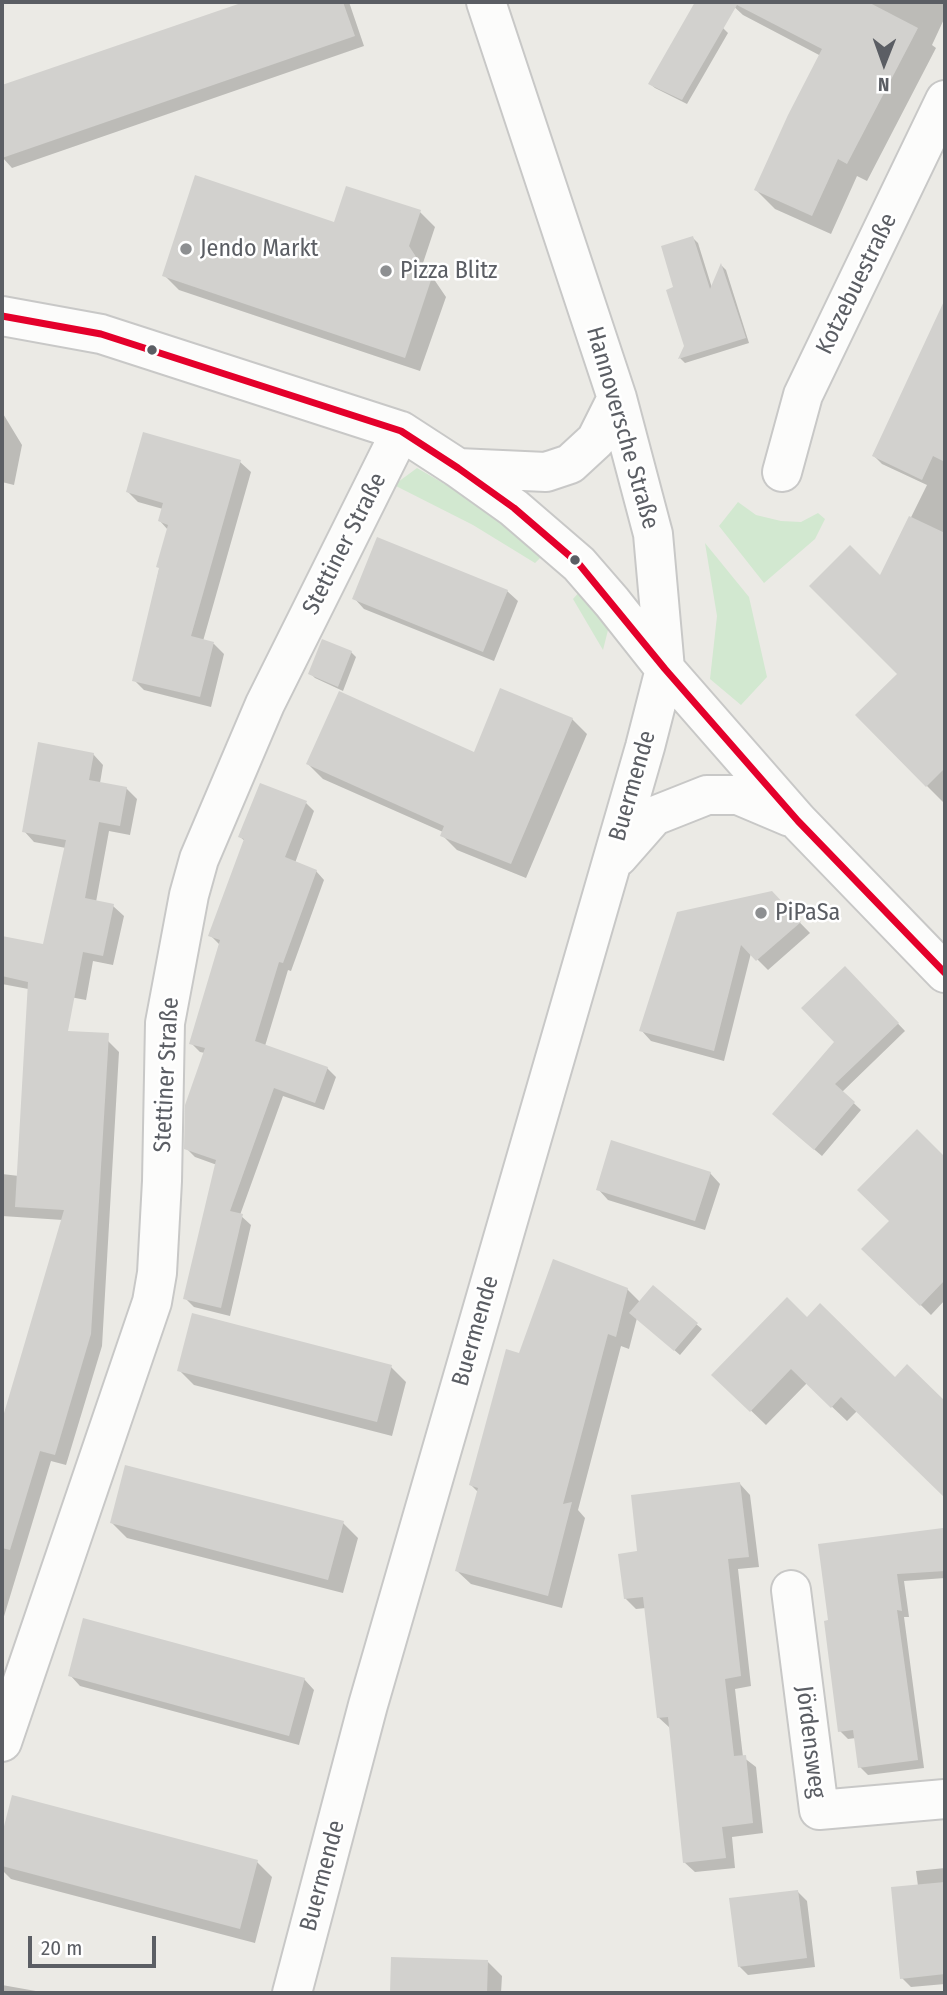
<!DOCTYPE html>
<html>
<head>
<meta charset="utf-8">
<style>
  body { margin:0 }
  #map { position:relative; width:947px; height:1995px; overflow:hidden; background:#ebeae5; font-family:"Fira Sans Condensed",sans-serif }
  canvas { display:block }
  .frame { position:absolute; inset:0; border:4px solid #5b5e64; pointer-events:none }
  .north { position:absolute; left:849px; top:28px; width:70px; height:70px; -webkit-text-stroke:5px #fff; paint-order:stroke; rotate:181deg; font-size:19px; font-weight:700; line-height:28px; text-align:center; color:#5b5e64 }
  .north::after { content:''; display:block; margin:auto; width:24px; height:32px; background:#5b5e64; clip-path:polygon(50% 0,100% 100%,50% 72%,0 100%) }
  .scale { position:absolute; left:28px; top:1936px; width:128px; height:32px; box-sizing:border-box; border:4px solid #5b5e64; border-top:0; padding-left:9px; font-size:21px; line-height:24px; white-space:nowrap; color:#5b5e64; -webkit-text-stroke:5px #fff; paint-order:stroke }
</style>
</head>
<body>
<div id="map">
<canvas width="947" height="1995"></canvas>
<div class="frame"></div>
<div class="north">N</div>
<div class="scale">20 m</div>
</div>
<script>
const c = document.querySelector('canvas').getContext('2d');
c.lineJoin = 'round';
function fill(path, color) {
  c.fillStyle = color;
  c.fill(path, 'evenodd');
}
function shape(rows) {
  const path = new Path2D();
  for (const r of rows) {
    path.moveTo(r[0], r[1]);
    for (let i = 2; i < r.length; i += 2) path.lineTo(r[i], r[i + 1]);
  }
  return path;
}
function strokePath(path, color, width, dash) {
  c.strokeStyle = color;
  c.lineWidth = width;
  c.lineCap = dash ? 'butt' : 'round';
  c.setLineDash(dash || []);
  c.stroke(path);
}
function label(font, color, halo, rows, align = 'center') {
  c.font = font + ' "Fira Sans Condensed",sans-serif';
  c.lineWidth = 5;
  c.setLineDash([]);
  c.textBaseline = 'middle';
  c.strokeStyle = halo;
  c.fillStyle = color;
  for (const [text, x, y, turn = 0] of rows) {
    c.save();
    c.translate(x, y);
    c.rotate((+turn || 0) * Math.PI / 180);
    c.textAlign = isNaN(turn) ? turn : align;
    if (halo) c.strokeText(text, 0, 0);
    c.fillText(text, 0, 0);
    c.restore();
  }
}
fill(shape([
  [417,468,476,502,544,554,535,563,473,525,394,485],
  [738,502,756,515,781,521,801,522,818,513,825,519,815,539,764,583,719,526],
  [705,543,749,597,767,677,741,705,710,679,717,616],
  [581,590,608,630,603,650,573,599]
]), '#d2e8d0');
fill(shape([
  [250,2,349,2,364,46,12,168,2,157,2,87],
  [729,2,945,2,945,17,932,45,936,48,867,181,857,176,831,234,775,209,756,190,821,56,743,15],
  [723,28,728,33,687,104,655,88,650,84],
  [420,212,435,227,423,263,446,297,420,371,179,290,164,275,335,225],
  [693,238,698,243,712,288,722,266,726,270,749,343,685,363,680,358,686,346,675,288],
  [945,301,945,552,933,576,945,589,945,804,927,786,900,674,881,578,927,485,882,464,874,456],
  [2,412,22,445,14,485,2,482],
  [240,462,251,472,203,641,214,644,224,654,211,707,144,690,134,680,168,530,160,521,163,509,138,502,128,492],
  [507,591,518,601,494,661,364,609,354,598],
  [351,652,356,657,343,691,315,678,310,673],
  [572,719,587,734,526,878,457,850,442,835,443,832,323,779,308,764,475,754],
  [93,754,103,765,100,783,126,788,137,799,130,835,109,831,96,902,113,906,124,916,113,965,93,961,86,1000,2,984,2,938,44,946,66,848,34,842,24,831],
  [306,803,314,811,295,863,316,871,324,880,291,971,288,970,265,1046,327,1068,336,1077,324,1110,283,1096,240,1215,251,1225,230,1316,194,1307,185,1298,217,1165,195,1157,186,1148,205,1053,200,1052,191,1043,220,945,210,935,245,841,240,837],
  [771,893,810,933,768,970,751,953,724,1061,651,1041,641,1030],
  [845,968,905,1031,842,1092,861,1110,822,1156,781,1121,836,1042],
  [108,1041,119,1052,102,1346,66,1465,51,1461,2,1623,2,1426,63,1220,2,1216,2,1174,19,1176],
  [917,1131,945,1159,945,1300,931,1315,864,1249,891,1221],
  [710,1173,720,1184,705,1230,608,1200,598,1189],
  [653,1288,702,1329,680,1355,637,1318,629,1349,621,1346,578,1510,585,1518,562,1608,471,1584,457,1571,478,1492,471,1485,520,1355,627,1289,641,1303],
  [807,1319,895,1379,907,1367,945,1403,945,1496,857,1411,847,1421,807,1383,766,1425,714,1375],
  [391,1367,406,1382,392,1436,194,1385,179,1370],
  [740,1484,750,1495,759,1567,738,1569,751,1686,735,1689,743,1757,756,1767,763,1833,732,1837,735,1868,695,1872,684,1862,670,1728,658,1717,646,1608,636,1609,625,1598,639,1553],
  [112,1523,343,1523,358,1538,343,1593,127,1538],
  [942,1530,945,1533,945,1578,904,1581,909,1617,904,1617,924,1768,868,1775,860,1767,856,1738,848,1739,840,1731,826,1622],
  [70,1675,304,1679,314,1690,299,1745,80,1686],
  [13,1797,257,1862,272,1877,255,1943,11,1879,2,1870,2,1841],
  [945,1868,945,1984,911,1987,902,1978,918,1886,916,1871],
  [798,1892,807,1901,815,1967,748,1975,739,1966],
  [393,1959,487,1961,502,1976,501,1993,392,1993],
  [2,1985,47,1993,2,1993]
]), '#0003');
fill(shape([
  [244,2,343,2,355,36,2,158,2,85],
  [695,2,868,2,918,28,847,164,838,159,812,216,754,190,788,115,822,49,737,5,682,100,648,84],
  [195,175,334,222,346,186,421,210,409,246,431,280,405,358,162,276],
  [693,236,710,289,721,263,746,338,678,359,684,346,666,290,673,287,661,246],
  [945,299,945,462,933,456,922,480,872,456],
  [143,432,241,460,191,636,214,642,200,697,132,681,159,568,156,567,168,525,158,521,163,503,126,492],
  [909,516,945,533,945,768,926,787,855,715,897,674,809,586,850,545,880,575],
  [377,537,508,590,483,652,352,599],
  [322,639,352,651,338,687,308,674],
  [500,688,573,718,511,864,440,836,444,826,306,764,339,691,474,752],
  [38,742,94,753,89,780,127,787,120,826,99,822,85,898,114,904,103,956,83,952,68,1031,109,1033,91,1334,55,1455,40,1451,10,1550,2,1548,2,1420,64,1210,15,1207,28,982,2,976,2,936,43,944,66,840,22,832],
  [260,783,307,801,285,857,317,870,283,963,279,962,255,1041,328,1067,315,1103,274,1088,230,1211,243,1214,221,1308,183,1299,216,1160,184,1149,185,1105,205,1048,189,1044,220,940,208,936,244,839,238,837],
  [772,891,801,922,756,961,741,945,714,1051,639,1031,677,912],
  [845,966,899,1023,835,1084,855,1102,814,1150,772,1114,834,1042,801,1008],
  [917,1129,945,1157,945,1280,920,1306,861,1249,889,1221,857,1190],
  [611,1140,711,1172,695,1221,596,1190],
  [553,1259,628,1288,616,1337,608,1334,563,1504,572,1502,548,1596,455,1571,478,1488,469,1485,506,1349,519,1353],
  [653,1285,698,1323,674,1351,629,1313],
  [787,1297,807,1317,820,1303,895,1377,907,1364,945,1401,945,1498,841,1397,831,1408,791,1369,750,1412,711,1375],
  [192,1313,392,1365,377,1422,177,1371],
  [125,1465,344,1521,328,1580,110,1523],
  [740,1482,749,1557,728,1559,741,1676,725,1679,734,1756,746,1755,753,1823,722,1827,726,1858,683,1863,668,1717,657,1718,643,1597,624,1599,618,1554,637,1551,631,1495],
  [943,1528,945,1571,897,1574,902,1611,897,1610,918,1760,858,1768,853,1730,838,1732,824,1621,828,1620,818,1544],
  [83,1618,305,1678,289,1736,68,1676],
  [12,1795,258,1860,240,1929,2,1866,2,1834],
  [945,1882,945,1974,900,1979,891,1887],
  [798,1890,807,1958,738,1967,729,1898],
  [391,1957,488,1960,487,1993,390,1993]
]), '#d2d1ce');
const street = shape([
  [2,316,101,334,401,431,458,468,514,508,579,564,612,602,665,669,798,821,945,973],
  [458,468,546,472,570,464,596,440,617,398],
  [782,472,803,395,945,100],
  [618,857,654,816,707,795,738,795,790,817],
  [791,1590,819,1810,945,1799],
  [2,1742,152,1302,157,1273,162,1181,165,1023,189,895,199,859,265,704,401,431],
  [292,1993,368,1705,645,747,665,669,653,534,617,398,486,2]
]);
strokePath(street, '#c8c8c7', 42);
strokePath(street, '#fcfcfb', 38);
strokePath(shape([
  [2,316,101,334,401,431,458,468,514,508,579,564,665,669,798,821,945,973]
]), '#e4002b', 7);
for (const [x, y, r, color] of [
  [186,249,7,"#8d8f91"],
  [386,271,7,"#8d8f91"],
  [152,350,6,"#5b5e64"],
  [575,560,6,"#5b5e64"],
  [761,913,7,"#8d8f91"]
]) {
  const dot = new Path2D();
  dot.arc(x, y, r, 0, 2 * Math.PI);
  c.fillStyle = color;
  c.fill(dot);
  strokePath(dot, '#fff', 2.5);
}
label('24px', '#5b5e64', '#fff', [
  ["Jendo Markt",200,249],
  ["Pizza Blitz",400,271],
  ["PiPaSa",775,913]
], 'left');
label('24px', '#5b5e64', '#fff', [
  ["Kotzebuestraße",857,284,-64],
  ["Hannoversche Straße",622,428,74],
  ["Stettiner Straße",345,544,-63],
  ["Buermende",633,786,-74],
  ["Stettiner Straße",167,1075,-87],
  ["Buermende",476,1331,-74],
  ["Jördensweg",810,1742,83],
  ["Buermende",323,1876,-75]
]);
</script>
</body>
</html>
